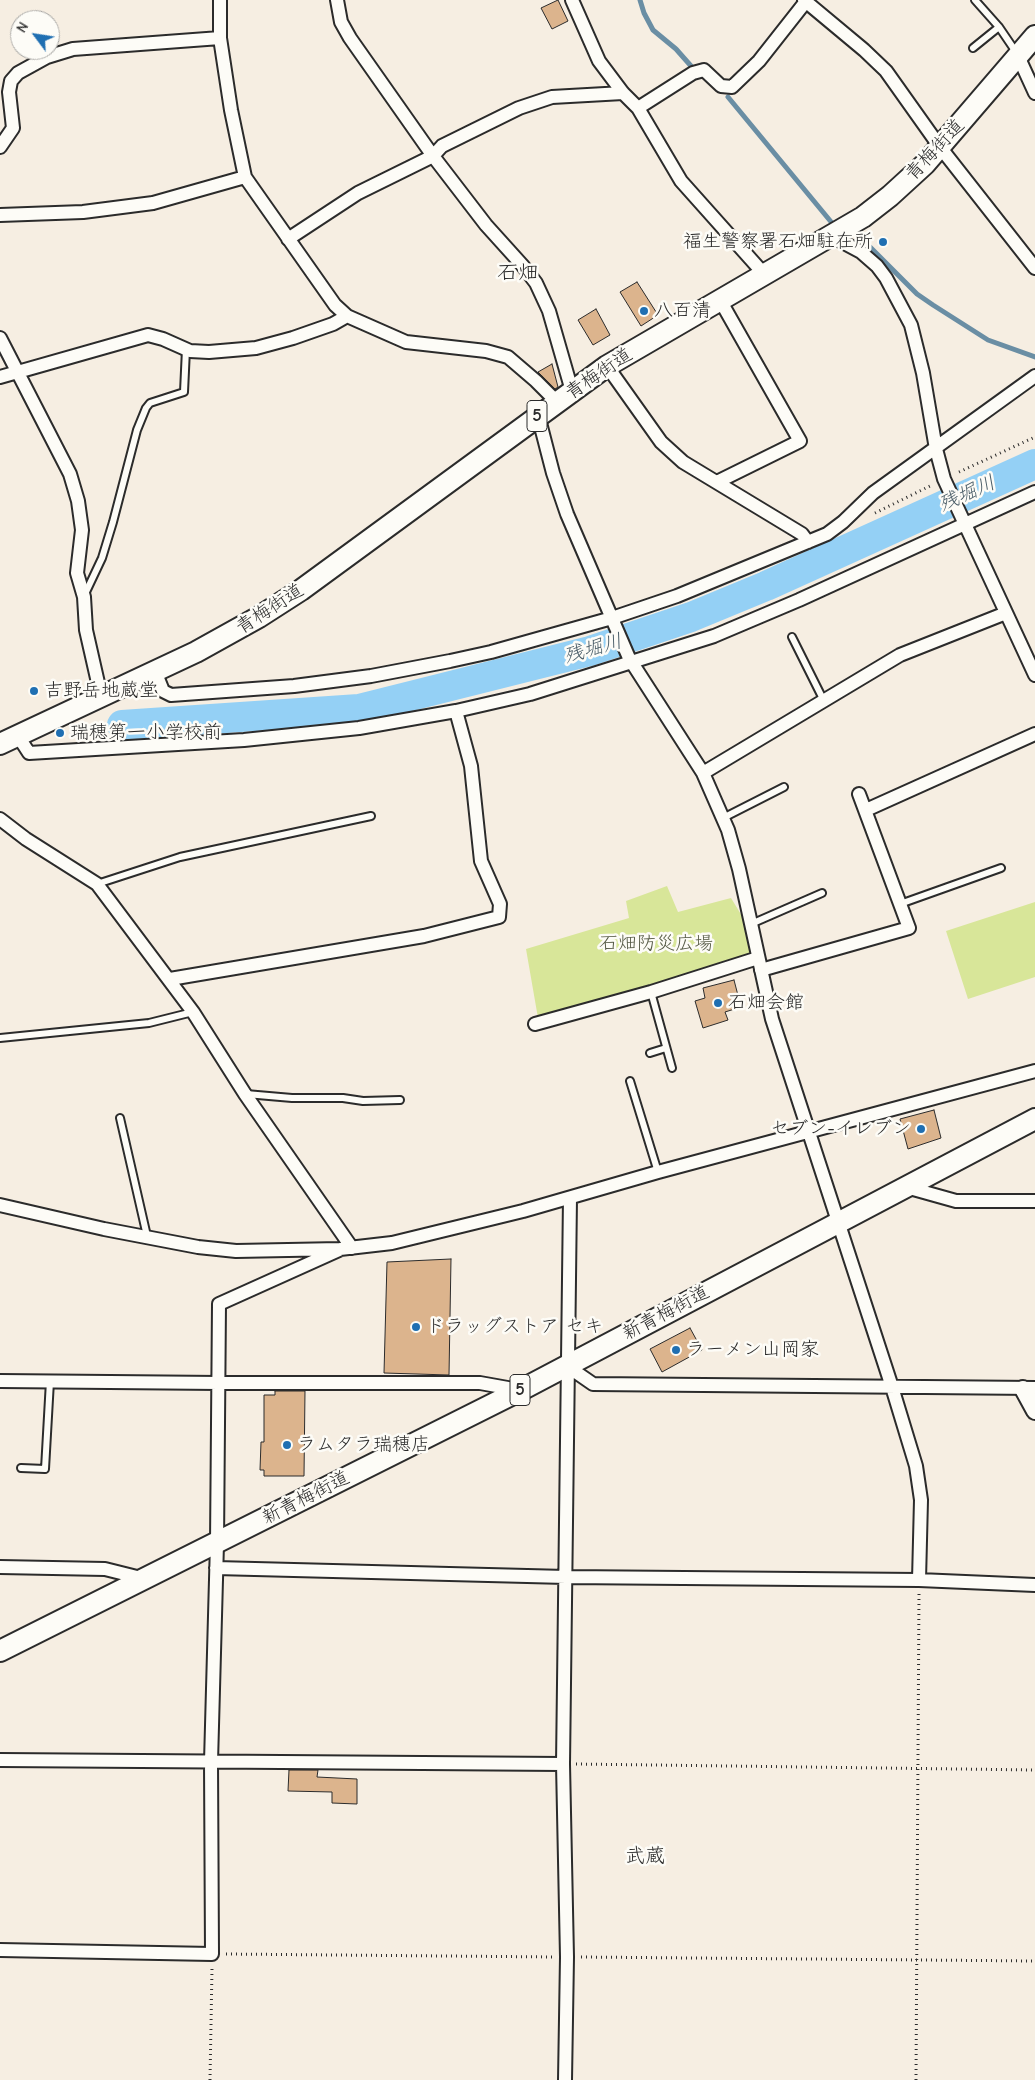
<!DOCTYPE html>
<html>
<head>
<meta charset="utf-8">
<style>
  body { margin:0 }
  #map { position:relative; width:1035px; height:2080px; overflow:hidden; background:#f6eee2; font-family:"Comic Neue",sans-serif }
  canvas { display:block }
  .north { position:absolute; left:10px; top:10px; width:50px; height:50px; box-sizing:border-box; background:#fdfcf7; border:1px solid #a9a8a5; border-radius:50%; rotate:301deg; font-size:14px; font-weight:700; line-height:20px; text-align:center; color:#2b2b2b }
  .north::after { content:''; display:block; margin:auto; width:18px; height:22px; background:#1f6fb2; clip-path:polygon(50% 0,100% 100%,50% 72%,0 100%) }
</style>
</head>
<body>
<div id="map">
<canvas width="1035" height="2080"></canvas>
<div class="north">N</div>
</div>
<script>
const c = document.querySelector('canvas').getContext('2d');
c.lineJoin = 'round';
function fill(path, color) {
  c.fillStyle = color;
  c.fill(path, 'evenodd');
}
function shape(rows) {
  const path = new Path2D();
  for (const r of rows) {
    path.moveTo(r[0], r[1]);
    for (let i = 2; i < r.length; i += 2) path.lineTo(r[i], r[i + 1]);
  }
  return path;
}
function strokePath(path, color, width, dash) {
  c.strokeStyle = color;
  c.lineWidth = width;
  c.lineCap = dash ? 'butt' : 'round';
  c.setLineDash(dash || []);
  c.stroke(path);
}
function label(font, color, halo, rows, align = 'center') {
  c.font = font + ' "Comic Neue","Klee One",sans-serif';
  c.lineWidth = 5;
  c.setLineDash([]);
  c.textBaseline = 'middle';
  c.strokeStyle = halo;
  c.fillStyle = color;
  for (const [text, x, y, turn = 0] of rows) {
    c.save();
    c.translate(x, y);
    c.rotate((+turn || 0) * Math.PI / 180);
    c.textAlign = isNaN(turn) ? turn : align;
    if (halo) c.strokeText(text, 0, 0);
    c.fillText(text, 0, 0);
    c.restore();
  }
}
fill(shape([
  [667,886,678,912,731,898,745,921,752,955,538,1018,526,949,629,918,626,901],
  [1035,902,1035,977,968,999,946,931]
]), '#d8e699');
strokePath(shape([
  [640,0,644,13,653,30,676,49,691,66],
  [728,97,832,223],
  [870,247,917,294,933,305,988,340,1035,357]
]), '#6a8ea4', 5);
strokePath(shape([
  [122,725,359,709,590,651,691,617,766,586,1035,464]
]), '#94d0f5', 30);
const building = shape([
  [558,0,568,21,552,29,541,8,558,0],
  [637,282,658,315,641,326,620,292,637,282],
  [596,309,610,335,593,345,578,320,596,309],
  [552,364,558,387,555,389,538,372,552,364],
  [734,980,741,1007,725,1012,728,1020,703,1028,695,1001,705,998,703,988,734,980],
  [934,1110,941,1138,908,1149,900,1119,934,1110],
  [451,1259,449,1375,384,1373,387,1262,451,1259],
  [690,1328,702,1350,662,1372,650,1349,690,1328],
  [275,1391,305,1391,304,1476,264,1476,264,1470,260,1470,261,1442,264,1442,264,1395,275,1395,275,1391],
  [289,1770,318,1770,317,1777,357,1779,357,1804,332,1803,332,1792,288,1791,289,1770]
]);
fill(building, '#dcb48d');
strokePath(building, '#2b2b2b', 1);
const service = shape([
  [975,0,999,27,1016,52],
  [973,48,999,27],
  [85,594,102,558,113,522,137,430,146,408,150,403,184,392,186,349],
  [792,637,824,701],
  [723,818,784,787],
  [97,884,180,857,371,816],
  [900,904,1001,868],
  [751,924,822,893],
  [651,992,672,1068],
  [0,1038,149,1023,193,1012],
  [650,1053,666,1048],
  [630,1081,658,1172],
  [246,1094,292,1098,343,1098,363,1101,400,1100],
  [120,1118,147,1236],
  [21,1468,45,1469,50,1381]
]);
const minor = shape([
  [220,0,220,38,231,110,245,177,335,305,347,316,406,342,486,351,508,357,536,381,557,402],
  [337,0,341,22,350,38,433,156,486,225,523,266,536,283,549,311,572,391],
  [572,0,599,61,623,93,638,108,681,181,764,274],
  [804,0,864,50,886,71,940,147,1035,268],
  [1018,56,1035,93],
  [638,108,693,73,704,70,721,86,732,87,759,61,807,0],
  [0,147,13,128,9,92,11,81,18,73,47,57,73,49,220,38],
  [0,215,83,212,153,203,245,177],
  [831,236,861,252,877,266,886,278,911,325,923,373,936,449,944,479,1035,675],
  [288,239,358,193,433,156,442,146,519,108,552,97,623,93],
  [0,338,70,474,78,501,82,530,77,573,84,597,86,630,101,696],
  [607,366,661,442,683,462,802,534,808,542],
  [0,377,148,335,163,339,190,351,209,352,256,348,293,338,333,324,347,316],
  [538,415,553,473,567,514,629,658,703,773,728,830,739,869,772,1019,892,1387,916,1466,921,1500,919,1580],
  [717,482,800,441,720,300],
  [155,671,163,691,171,695,294,686,371,676,450,661,491,652,612,618,677,596,827,534,843,522,873,493,1035,376],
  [18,736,29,753,244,740,359,728,456,711,530,694,714,636,799,600,1035,492],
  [703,773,900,655,1006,613],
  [866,810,1035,734],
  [0,819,26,839,97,884,193,1012,245,1094,352,1248],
  [761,970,909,928,859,794],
  [170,979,424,936,499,917,500,904,481,861,471,766,456,711],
  [535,1024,651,992,758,958],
  [906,1187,956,1201,1035,1201],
  [0,1205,104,1229,198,1247,236,1251,340,1249,392,1243,523,1211,658,1172,1035,1071],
  [567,1366,593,1384,1035,1388],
  [0,1381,219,1383,480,1383,519,1390],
  [0,1567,105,1569,145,1579],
  [216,1568,566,1577,919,1580,1035,1585],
  [0,1760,563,1764],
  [0,1950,212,1954,211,1762,217,1543,219,1304,339,1250],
  [565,2080,567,1957,563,1764,570,1198]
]);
const tertiary = shape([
  [1023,1389,1035,1411]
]);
const primary = shape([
  [0,744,196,652,259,617,301,590,607,366,863,217,890,196,925,164,1035,36],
  [0,1651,521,1390,1035,1119]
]);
strokePath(service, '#2b2b2b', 10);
strokePath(minor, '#2b2b2b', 16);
strokePath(tertiary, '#2b2b2b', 20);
strokePath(primary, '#2b2b2b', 24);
strokePath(shape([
  [959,472,1035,437],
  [875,513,932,485],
  [576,1764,1035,1770],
  [226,1954,555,1957],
  [581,1957,1035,1961],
  [210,2080,212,1968],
  [916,2080,919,1593]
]), '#2b2b2b', 3, [1, 4]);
strokePath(service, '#fdfcf7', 6);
strokePath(minor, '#fdfcf7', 12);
strokePath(tertiary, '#fdfcf7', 16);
strokePath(primary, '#fdfcf7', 20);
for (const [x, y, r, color] of [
  [883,242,5,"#1f6fb2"],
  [644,311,5,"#1f6fb2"],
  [34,691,5,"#1f6fb2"],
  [60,733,5,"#1f6fb2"],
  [718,1003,5,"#1f6fb2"],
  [921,1129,5,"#1f6fb2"],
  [416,1327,5,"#1f6fb2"],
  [676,1350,5,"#1f6fb2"],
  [287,1445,5,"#1f6fb2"]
]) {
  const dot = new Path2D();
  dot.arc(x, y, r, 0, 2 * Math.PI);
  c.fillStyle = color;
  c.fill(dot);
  strokePath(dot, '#fdfcf7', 2);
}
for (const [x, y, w] of [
  [537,416,20],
  [520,1390,20]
]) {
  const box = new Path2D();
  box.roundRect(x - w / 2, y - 15.5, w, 31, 4);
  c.fillStyle = '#fdfcf7';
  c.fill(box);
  strokePath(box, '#2b2b2b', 1);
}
label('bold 18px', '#2b2b2b', null, [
  ["5",537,416],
  ["5",520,1390]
]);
label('19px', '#2b2b2b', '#fdfcf7', [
  ["青梅街道",935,150,-47],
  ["青梅街道",599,374,-34],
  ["青梅街道",270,609,-33],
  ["新青梅街道",666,1313,-28],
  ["新青梅街道",306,1498,-27]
]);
label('19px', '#2b2b2b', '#fdfcf7', [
  ["福生警察署石畑駐在所",873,242,"right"],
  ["八百清",654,311],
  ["吉野岳地蔵堂",44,691],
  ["瑞穂第一小学校前",70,733],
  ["石畑会館",728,1003],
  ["セブン-イレブン",911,1129,"right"],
  ["ドラッグストア セキ",426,1327],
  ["ラーメン山岡家",686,1350],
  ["ラムタラ瑞穂店",297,1445]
], 'left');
label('19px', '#565a46', '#fdfcf7', [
  ["石畑防災広場",656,944]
]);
label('italic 20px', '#4a5d68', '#fdfcf7', [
  ["残堀川",967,494,-24],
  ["残堀川",593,649,-16]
]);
label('20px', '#2b2b2b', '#fdfcf7', [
  ["武蔵",645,1856]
]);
label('21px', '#2b2b2b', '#fdfcf7', [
  ["石畑",518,273]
]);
</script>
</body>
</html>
